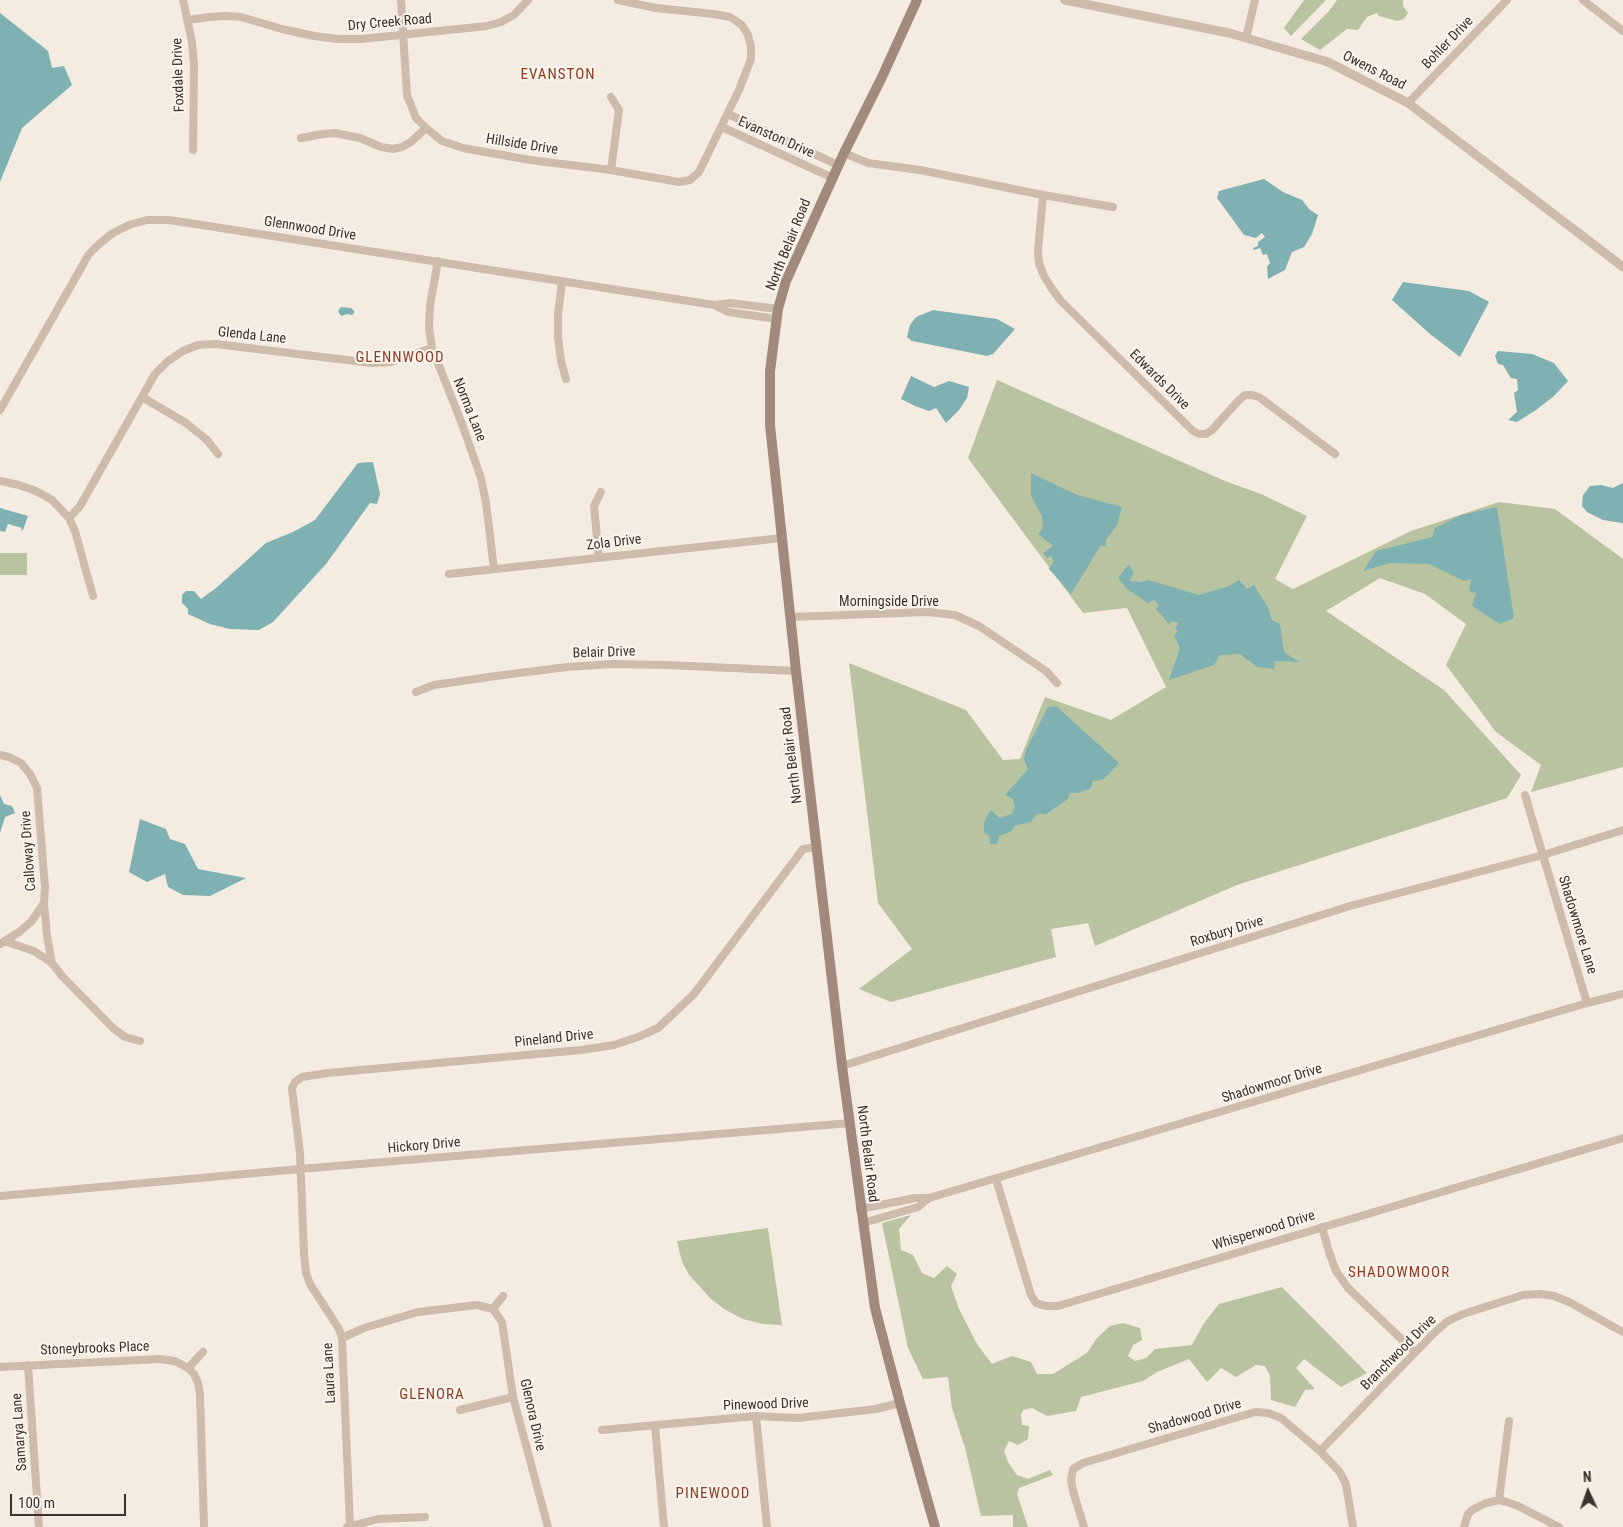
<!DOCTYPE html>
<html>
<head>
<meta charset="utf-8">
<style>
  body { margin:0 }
  #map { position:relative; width:1623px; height:1527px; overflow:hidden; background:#f4ebe1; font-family:"Roboto Condensed",sans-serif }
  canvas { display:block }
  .north { position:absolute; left:1563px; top:1467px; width:50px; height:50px; -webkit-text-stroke:4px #fbf5ee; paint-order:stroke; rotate:357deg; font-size:14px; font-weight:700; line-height:20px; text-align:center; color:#3b302b }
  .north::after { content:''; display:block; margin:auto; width:18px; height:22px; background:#3b302b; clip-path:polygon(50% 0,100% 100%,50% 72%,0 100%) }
  .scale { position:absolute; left:10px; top:1494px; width:116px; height:22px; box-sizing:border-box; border:2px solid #3b302b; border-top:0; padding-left:6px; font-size:15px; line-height:18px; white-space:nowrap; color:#3b302b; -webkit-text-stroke:4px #fbf5ee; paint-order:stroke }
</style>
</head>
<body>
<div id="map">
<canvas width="1623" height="1527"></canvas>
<div class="north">N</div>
<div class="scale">100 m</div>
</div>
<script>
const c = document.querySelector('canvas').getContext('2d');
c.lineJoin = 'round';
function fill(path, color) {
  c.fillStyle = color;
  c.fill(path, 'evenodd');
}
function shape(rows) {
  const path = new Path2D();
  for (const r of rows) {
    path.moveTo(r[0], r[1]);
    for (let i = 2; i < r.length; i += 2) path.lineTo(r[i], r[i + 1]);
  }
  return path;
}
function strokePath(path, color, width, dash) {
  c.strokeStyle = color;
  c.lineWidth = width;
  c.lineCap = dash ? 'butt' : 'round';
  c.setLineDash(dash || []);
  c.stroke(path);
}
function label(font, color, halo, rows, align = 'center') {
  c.font = font + ' "Roboto Condensed",sans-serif';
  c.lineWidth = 4;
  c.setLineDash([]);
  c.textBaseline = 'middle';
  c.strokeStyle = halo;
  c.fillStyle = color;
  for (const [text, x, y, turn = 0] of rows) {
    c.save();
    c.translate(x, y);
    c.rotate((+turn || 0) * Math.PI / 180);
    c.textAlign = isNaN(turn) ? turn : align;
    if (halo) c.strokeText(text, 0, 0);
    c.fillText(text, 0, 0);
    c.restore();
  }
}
fill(shape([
  [1304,0,1326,0,1291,36,1284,28],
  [1337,0,1403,0,1403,6,1408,13,1404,19,1397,21,1379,16,1377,13,1367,17,1358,30,1347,29,1320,50,1301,39,1329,11],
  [997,380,1225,481,1261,494,1307,516,1275,579,1293,589,1411,531,1499,502,1555,509,1623,559,1623,767,1531,792,1541,765,1496,732,1446,665,1466,624,1425,594,1380,578,1326,611,1444,690,1521,775,1507,798,1237,885,1095,946,1088,923,1051,929,1056,957,891,1002,859,989,912,949,878,903,849,663,966,710,1003,760,1020,759,1045,697,1111,720,1166,687,1127,608,1083,613,968,458],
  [0,553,27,553,27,575,0,575],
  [911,1215,899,1229,901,1250,913,1255,922,1273,934,1278,947,1266,957,1274,951,1286,959,1309,977,1344,992,1364,1012,1356,1031,1362,1037,1374,1053,1374,1087,1353,1097,1338,1110,1326,1123,1323,1140,1328,1142,1340,1133,1345,1128,1356,1135,1361,1146,1358,1155,1349,1192,1345,1204,1323,1219,1304,1282,1287,1367,1373,1341,1387,1304,1359,1296,1368,1315,1389,1305,1390,1295,1407,1271,1400,1270,1376,1265,1366,1256,1365,1236,1377,1221,1368,1207,1382,1189,1359,1157,1372,1143,1381,1081,1397,1076,1411,1047,1416,1032,1408,1023,1410,1021,1415,1022,1425,1029,1426,1028,1439,1018,1445,1009,1441,1004,1451,1008,1462,1017,1475,1028,1479,1050,1470,1053,1475,1019,1488,1017,1494,1028,1527,1013,1527,1013,1515,981,1516,965,1448,952,1408,948,1377,923,1379,908,1348,882,1223],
  [768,1228,768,1229,782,1325,763,1324,743,1319,724,1309,711,1299,690,1276,682,1262,677,1241]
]), '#b8c4a0');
fill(shape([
  [0,13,48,51,52,68,64,66,72,85,22,128,0,182],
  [1264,179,1283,192,1302,200,1310,210,1318,215,1312,234,1304,247,1292,252,1285,270,1268,279,1267,267,1270,263,1267,254,1263,255,1260,248,1254,250,1253,248,1258,246,1258,242,1265,237,1262,233,1256,238,1244,235,1217,198,1219,191],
  [1403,282,1469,291,1489,302,1460,357,1430,334,1392,300],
  [341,307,351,308,354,311,354,313,352,315,347,314,341,316,338,311],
  [933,310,997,319,1015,329,993,354,987,356,912,341,907,337,910,325,916,317],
  [1498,351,1532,354,1554,363,1568,381,1554,396,1536,410,1517,422,1508,420,1517,412,1514,393,1518,390,1517,379,1511,378,1503,365,1498,364,1495,356],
  [911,376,934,387,949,381,969,387,967,398,959,410,946,423,936,408,929,411,915,406,901,399],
  [373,462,380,494,377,504,370,503,326,564,273,622,259,630,230,629,210,624,188,614,188,609,182,603,182,595,186,591,194,591,201,599,216,588,266,543,293,532,315,520,358,463],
  [1031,473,1077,495,1122,507,1117,525,1106,540,1106,547,1101,545,1071,594,1049,569,1054,561,1051,556,1047,558,1043,553,1053,546,1038,534,1043,528,1042,516,1031,496],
  [1623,483,1623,524,1622,523,1603,520,1587,512,1582,506,1583,495,1590,486,1601,485,1613,488],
  [1497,507,1514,618,1500,624,1472,606,1476,593,1469,591,1471,579,1464,581,1429,564,1390,563,1363,571,1376,551,1432,537,1435,528,1461,515],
  [0,508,28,516,23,530,21,530,22,528,8,524,5,532,0,531],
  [1129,564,1134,573,1129,581,1140,582,1148,580,1199,595,1229,586,1239,580,1247,589,1254,585,1267,606,1272,620,1280,624,1284,652,1299,662,1275,661,1274,669,1257,667,1240,654,1220,655,1214,665,1169,680,1180,648,1174,636,1178,631,1175,629,1178,623,1173,621,1169,624,1156,609,1159,605,1154,600,1148,603,1127,589,1118,578],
  [1056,706,1119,763,1104,779,1093,781,1090,789,1078,793,1070,793,1068,799,1046,814,1037,814,1031,822,1014,826,1012,831,999,836,997,844,990,844,989,835,984,833,984,822,991,810,1000,818,1011,814,1015,807,1013,799,1005,795,1028,769,1024,760,1026,750,1048,707],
  [0,795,4,804,12,806,15,813,5,817,0,833],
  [140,819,166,829,170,839,185,844,198,869,246,878,210,896,183,895,168,887,165,874,147,882,129,872]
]), '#7fb0b2');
strokePath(shape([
  [183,0,192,42,194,65,193,150],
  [401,0,407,95,416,118,426,128,442,141,463,148,530,160,611,170,679,182,690,180,699,172,739,90,751,59,751,47,748,35,742,25,730,17,714,14,656,8,618,0],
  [1583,0,1623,31],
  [188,20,209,17,226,16,241,17,282,29,314,36,338,39,361,39,487,26,501,22,514,15,528,0],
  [1246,38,1255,0],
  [1408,103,1507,0],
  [728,114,838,165],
  [722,127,833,178],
  [301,138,323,134,335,133,360,138,381,147,393,149,402,147,411,142,426,128],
  [844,153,868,163,920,170,1043,195,1113,207],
  [611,170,619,110,611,97],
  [1043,195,1038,251,1039,263,1044,276,1052,289,1061,301,1193,431,1199,434,1206,434,1212,430,1239,400,1245,395,1252,395,1259,397,1335,454],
  [438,261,430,305,429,328,432,348,462,424,481,478,486,503,494,569],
  [562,282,558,314,558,337,561,361,566,379],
  [714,305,728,312,777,319],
  [142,397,186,423,207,440,218,454],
  [0,410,89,254,99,244,113,233,129,225,147,220,168,220,189,223,714,305,730,303,778,309],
  [0,481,19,485,36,491,52,500,69,518,75,531,93,596],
  [69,518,80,506,155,374,168,361,183,351,198,345,216,344,371,363,391,362,432,348],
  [599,558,594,506,601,492],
  [449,574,782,538],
  [790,617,928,612,955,615,979,626,1046,671,1057,683],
  [416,692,434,685,503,675,567,667,611,664,667,665,796,671],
  [0,755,9,757,21,763,30,774,37,788,45,887,44,903,31,922,19,932,0,944],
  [1525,795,1587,1003],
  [44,903,47,936,52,963],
  [4,941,34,951,52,963,62,976,113,1028,125,1037,140,1041],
  [842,1066,1350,906,1543,855,1623,830],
  [996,1179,1031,1295,1036,1303,1046,1306,1058,1306,1623,1138],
  [0,1196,300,1169,850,1123],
  [860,1209,915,1198,929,1198,1587,1003,1623,994],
  [863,1223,918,1207,929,1198],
  [1322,1227,1329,1252,1336,1271,1348,1288,1415,1352],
  [493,1309,503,1296],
  [342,1338,364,1328,418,1312,477,1305,493,1309,502,1322,513,1397,548,1527],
  [28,1365,39,1527],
  [0,1367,160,1359,175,1361,188,1368,194,1374,198,1383,200,1394,204,1527],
  [188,1368,203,1352],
  [460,1410,513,1397],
  [756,1416,767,1527],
  [655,1426,664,1527],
  [602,1430,756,1416,798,1418,876,1409,900,1403],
  [1320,1451,1434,1333,1448,1321,1463,1314,1523,1295,1540,1294,1554,1296,1569,1302,1623,1332],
  [1499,1500,1509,1421],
  [350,1526,342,1338,339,1329,310,1284,306,1273,304,1254,300,1153,293,1097,292,1088,295,1082,302,1077,328,1073,581,1050,614,1045,638,1037,658,1028,694,994,803,849,816,847],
  [347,1527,378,1519,425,1517],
  [1084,1527,1073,1491,1071,1480,1073,1469,1083,1463,1255,1412,1268,1413,1281,1418,1320,1451,1339,1471,1346,1484,1353,1527],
  [1464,1527,1468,1514,1472,1510,1486,1503,1499,1500,1507,1502,1518,1506,1559,1527]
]), '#cdbbac', 8);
strokePath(shape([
  [1065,0,1229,33,1328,62,1408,103,1623,267]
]), '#cdbbac', 9);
strokePath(shape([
  [917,0,882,77,844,153,786,281,778,309,770,371,770,425,796,671,842,1066,875,1308,900,1403,935,1527]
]), '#a18a7d', 10);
label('14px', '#3b302b', '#fbf5ee', [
  ["Dry Creek Road",390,23,-5],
  ["Bohler Drive",1448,43,-46],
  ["Owens Road",1374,71,27],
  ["Foxdale Drive",179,75,-92],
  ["Evanston Drive",776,138,24],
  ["Hillside Drive",522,145,9],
  ["Glennwood Drive",310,229,9],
  ["North Belair Road",789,245,-68],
  ["Glenda Lane",252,336,6],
  ["Edwards Drive",1159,380,45],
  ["Norma Lane",469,410,68],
  ["Zola Drive",614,543,-7],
  ["Morningside Drive",889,602],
  ["Belair Drive",604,653,-2],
  ["North Belair Road",792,755,-97],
  ["Calloway Drive",29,851,-94],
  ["Shadowmore Lane",1577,925,73],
  ["Roxbury Drive",1227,932,-17],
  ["Pineland Drive",554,1039,-6],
  ["Shadowmoor Drive",1272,1084,-17],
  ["Hickory Drive",424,1146,-5],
  ["North Belair Road",867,1154,83],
  ["Whisperwood Drive",1264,1231,-17],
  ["Stoneybrooks Place",95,1349,-2],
  ["Branchwood Drive",1399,1353,-45],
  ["Laura Lane",330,1373,-93],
  ["Pinewood Drive",766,1405,-2],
  ["Glenora Drive",532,1415,77],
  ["Shadowood Drive",1195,1417,-16],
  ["Samarya Lane",20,1432,-94]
]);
c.letterSpacing = '1px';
label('15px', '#8c3b22', '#fbf5ee', [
  ["EVANSTON",558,75],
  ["GLENNWOOD",400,358],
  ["SHADOWMOOR",1399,1273],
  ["GLENORA",432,1395],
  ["PINEWOOD",713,1494]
]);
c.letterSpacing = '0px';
</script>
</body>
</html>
